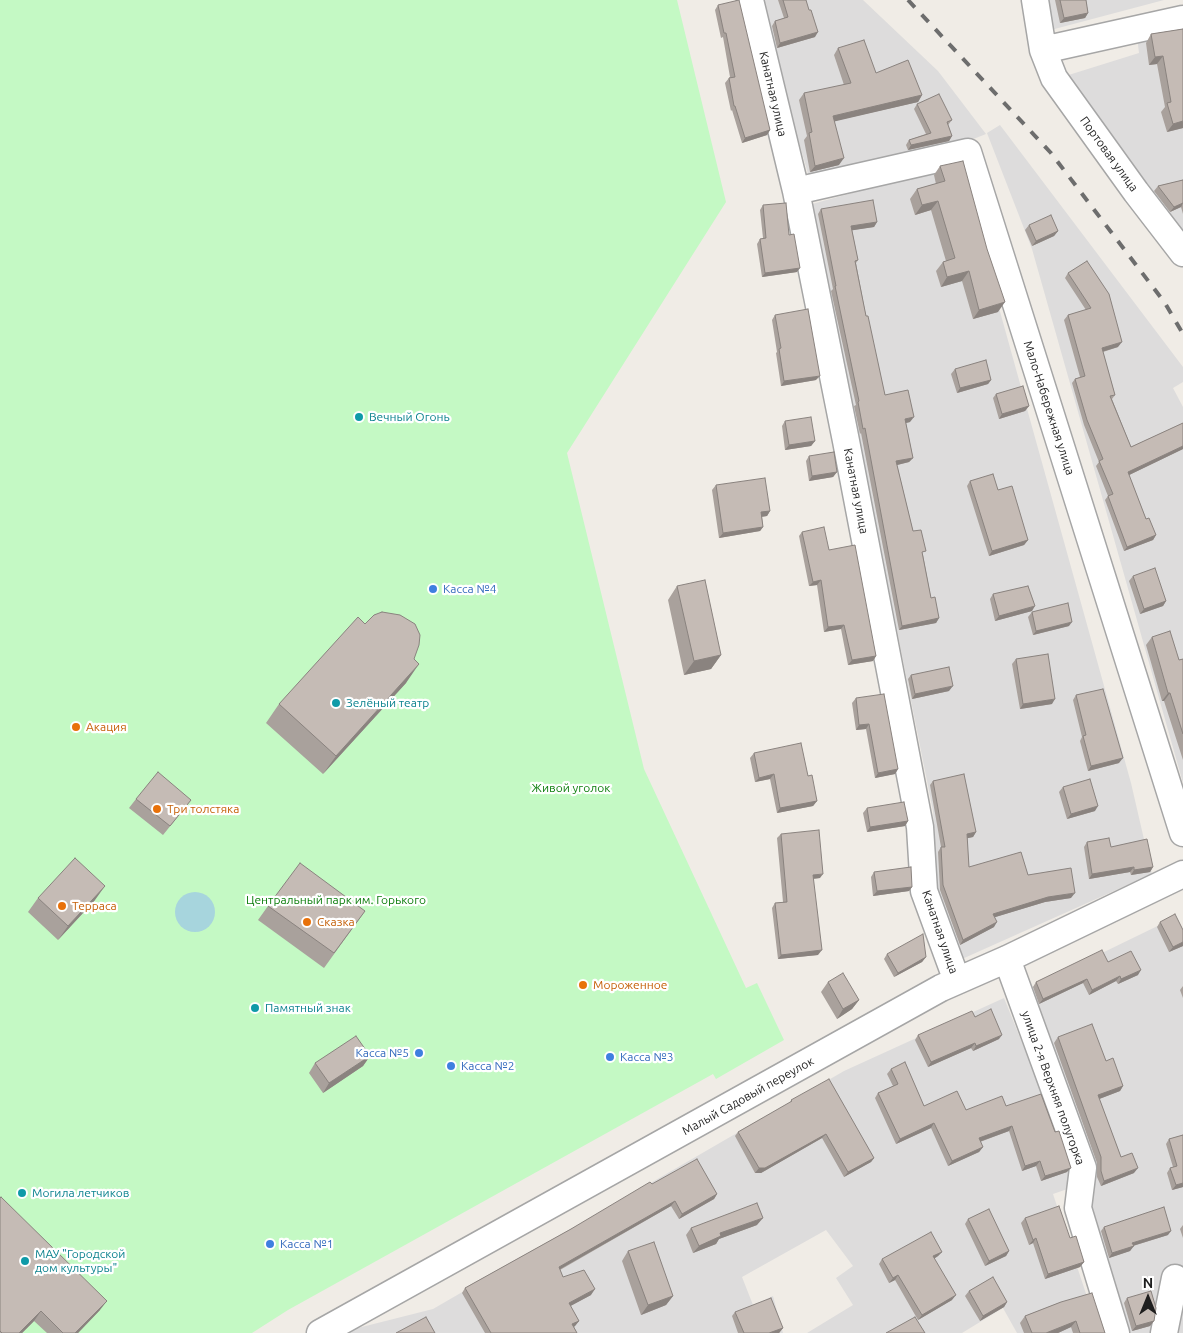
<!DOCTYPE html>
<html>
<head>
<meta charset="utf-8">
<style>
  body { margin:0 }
  #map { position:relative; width:1183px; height:1333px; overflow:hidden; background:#f0ece6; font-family:Ubuntu,sans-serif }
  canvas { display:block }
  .north { position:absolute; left:1123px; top:1273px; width:50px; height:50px; -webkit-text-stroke:4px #fff; paint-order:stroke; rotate:0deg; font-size:14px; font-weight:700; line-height:20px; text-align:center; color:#1f1f1f }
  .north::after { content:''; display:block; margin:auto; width:18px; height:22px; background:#1f1f1f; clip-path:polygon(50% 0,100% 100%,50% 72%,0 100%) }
</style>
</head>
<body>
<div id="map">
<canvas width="1183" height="1333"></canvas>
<div class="north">N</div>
</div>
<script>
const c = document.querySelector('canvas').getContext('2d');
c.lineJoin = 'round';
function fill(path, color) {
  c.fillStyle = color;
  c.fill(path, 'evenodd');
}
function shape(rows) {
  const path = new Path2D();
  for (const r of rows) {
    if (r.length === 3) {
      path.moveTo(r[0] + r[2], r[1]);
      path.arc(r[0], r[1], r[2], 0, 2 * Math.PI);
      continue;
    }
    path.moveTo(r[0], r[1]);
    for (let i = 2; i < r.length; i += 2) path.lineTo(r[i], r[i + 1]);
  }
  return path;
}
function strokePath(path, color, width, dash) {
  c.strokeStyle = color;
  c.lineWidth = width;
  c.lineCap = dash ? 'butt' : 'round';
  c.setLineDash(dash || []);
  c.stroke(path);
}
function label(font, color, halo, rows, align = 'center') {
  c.font = font + ' Ubuntu,sans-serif';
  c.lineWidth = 4.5;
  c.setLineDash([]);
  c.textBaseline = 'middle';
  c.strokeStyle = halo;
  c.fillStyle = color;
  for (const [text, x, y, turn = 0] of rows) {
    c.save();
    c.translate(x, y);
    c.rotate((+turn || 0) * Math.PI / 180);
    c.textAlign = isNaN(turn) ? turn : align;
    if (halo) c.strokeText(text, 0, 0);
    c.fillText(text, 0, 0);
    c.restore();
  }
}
fill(shape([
  [758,0,863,0,938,71,986,134,923,159,811,184],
  [1041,0,1164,0,1047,31],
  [1183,27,1183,241,1059,78,1139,53,1137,37],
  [1000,125,1183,367,1183,382,1173,388,1183,407,1183,783,1032,249,987,133],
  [959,164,1131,783,1152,874,962,959,939,907,933,811,812,204],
  [1174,918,1183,939,1183,1333,1124,1333,1028,989],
  [1004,998,1056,1127,1076,1186,1053,1194,1099,1333,1017,1333,1003,1308,962,1333,807,1333,853,1305,836,1278,853,1266,826,1230,742,1277,753,1305,773,1296,783,1333,338,1333,433,1309,844,1071]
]), '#dddcdc');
fill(shape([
  [0,0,677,0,726,202,567,453,644,769,746,988,757,983,784,1040,716,1079,713,1074,288,1310,252,1333,0,1333]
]), '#c4f9c4');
fill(shape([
  [195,912,20]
]), '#a7d5dd');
const minor = shape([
  [750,0,796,191,846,441,920,827,924,891,957,981],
  [1035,0,1043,50,1054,78,1136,192,1183,253],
  [1043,50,1183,19],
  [796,191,968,152,1183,833],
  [1007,959,1083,1168,1078,1208,1116,1333],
  [320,1333,941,988,1007,959,1183,874],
  [1164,1333,1175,1278]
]);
strokePath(minor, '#a6a6a6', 29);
strokePath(minor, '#fff', 26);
strokePath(shape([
  [908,0,1051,153,1165,303,1183,334]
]), '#6d6d6d', 4, [10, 10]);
fill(shape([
  [778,0,806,0,815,37,777,48,772,26,775,21,784,18],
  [1055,0,1086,0,1088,13,1085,18,1060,23],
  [718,5,770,130,767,135,742,143,732,110,731,111,725,83,729,78,730,77,723,37,721,38,715,10],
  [1183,29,1183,128,1167,132,1161,112,1165,107,1157,64,1149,65,1146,43,1151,34],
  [838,48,876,73,922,95,918,102,834,121,839,165,810,172,804,140,807,136,799,100,804,93,844,85,834,55],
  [917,104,952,120,948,125,952,136,949,141,908,150,906,145,909,140,926,134,914,109],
  [940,166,998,312,973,319,962,281,941,287,936,271,943,262,946,261,931,210,915,215,910,199,917,189,936,184,934,175],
  [1183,180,1183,214,1181,207,1170,212,1154,191,1158,186],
  [763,205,789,235,797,272,762,277,757,244,760,239,763,238,760,210],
  [821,209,877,222,874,227,852,230,858,260,856,263,866,316,885,395,910,422,906,423,913,458,909,462,897,465,913,531,923,555,931,598,939,618,936,623,899,630,861,433,860,434,854,406,856,405,831,291,833,289,818,214],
  [1029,225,1058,231,1054,236,1032,246,1025,230],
  [1068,273,1118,347,1103,352,1115,395,1112,399,1131,447,1183,423,1183,449,1129,475,1146,519,1156,535,1153,540,1124,551,1105,500,1108,496,1096,466,1099,462,1084,425,1072,383,1075,379,1080,377,1064,320,1068,315,1086,310,1065,278],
  [775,315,816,380,781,386,776,353,777,352,772,320],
  [955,369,991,380,988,384,957,393,951,374],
  [996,394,1029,406,1025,411,999,419,993,398],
  [785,421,815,441,811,446,785,450,782,426],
  [809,456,837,472,833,477,809,481,806,461],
  [970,481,998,490,1028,540,1024,545,989,556,967,486],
  [716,485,770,511,767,516,762,517,763,527,760,531,719,538,712,490],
  [802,532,829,550,876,656,873,661,848,665,841,629,824,632,817,585,809,586,799,536],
  [1133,576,1166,601,1163,606,1140,614,1129,581],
  [677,586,721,655,711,669,684,675,668,600],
  [993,594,1032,611,995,621,990,599],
  [1032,612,1069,626,1033,635,1028,617],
  [365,624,414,659,406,683,323,774,266,723,279,704],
  [1152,637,1179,660,1183,659,1183,760,1164,701,1162,701,1146,645],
  [1016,659,1052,704,1020,709,1012,664],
  [911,675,949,691,912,699,908,679],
  [1076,695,1119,763,1088,771,1080,741,1082,737,1073,700],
  [856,698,898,769,895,774,875,778,866,729,856,730,852,703],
  [754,753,808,776,817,801,813,806,777,813,770,779,755,782,750,758],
  [933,781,976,832,973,837,967,838,969,867,1028,875,1071,898,1045,902,995,917,994,927,960,945,940,890,938,852,941,847,930,785],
  [1063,787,1095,811,1067,819,1059,792],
  [136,799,191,800,184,809,163,835,129,808],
  [867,808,908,821,905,826,867,832,863,813],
  [781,834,820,878,813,879,818,955,778,959,772,908,775,903,783,902,777,838],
  [1087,842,1111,847,1153,867,1150,872,1131,875,1130,872,1089,879,1084,847],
  [874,872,912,887,909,891,873,896,871,877],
  [38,898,95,900,58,940,28,912],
  [268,906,365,911,324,968,258,920],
  [1160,922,1183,930,1183,946,1169,952,1157,927],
  [887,954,926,957,922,962,894,977,884,959],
  [1108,962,1138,975,1118,984,1116,981,1089,995,1083,983,1039,1004,1033,987,1036,982],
  [828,982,859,1000,852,1009,837,1019,821,992],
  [1183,986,1183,998,1180,990],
  [975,1017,999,1039,973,1051,971,1048,928,1067,915,1040,918,1035],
  [1058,1037,1106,1061,1123,1086,1120,1091,1099,1099,1121,1157,1134,1173,1101,1186,1097,1177,1097,1163,1054,1043],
  [370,1056,363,1066,323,1093,309,1073,315,1063],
  [891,1069,924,1106,966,1110,1006,1106,1067,1172,1041,1181,1036,1166,1022,1171,1009,1131,980,1142,983,1147,979,1152,948,1166,931,1128,896,1144,875,1098,878,1093,893,1086,887,1074],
  [791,1100,874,1158,871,1162,844,1177,822,1138,761,1173,755,1173,735,1136,738,1132,790,1103],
  [1183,1135,1183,1187,1172,1190,1167,1173,1170,1168,1173,1167,1166,1144,1169,1139],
  [652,1184,717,1194,714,1199,679,1219,671,1206,560,1270,563,1277,591,1295,570,1306,579,1321,574,1327,577,1333,485,1333,462,1293,465,1288],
  [0,1198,100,1310,78,1333,47,1333,34,1321,22,1333,0,1333],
  [1025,1218,1070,1238,1084,1262,1080,1267,1045,1279,1033,1243,1029,1245,1021,1223],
  [968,1219,1009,1251,1006,1256,985,1266,965,1224],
  [757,1225,719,1239,716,1244,693,1253,686,1235,691,1228],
  [1183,1225,1183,1238,1180,1229],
  [1104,1227,1168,1235,1133,1246,1130,1251,1109,1258,1101,1231],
  [628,1251,673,1296,666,1305,641,1315,622,1261],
  [942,1252,938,1256,934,1259,952,1300,918,1320,895,1280,889,1283,879,1264,882,1259],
  [969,1291,1007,1302,1004,1307,980,1321,965,1296],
  [1127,1298,1154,1321,1150,1326,1132,1331,1124,1303],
  [1061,1302,1105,1333,1073,1333,1071,1327,1058,1333,1024,1333,1020,1323,1025,1316],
  [735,1312,783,1328,779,1333,738,1333,732,1316]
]), '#a9a19c');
fill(shape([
  [1088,13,1085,18,1060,23,1064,18],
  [818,32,815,37,777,48,780,43],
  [1163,56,1157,64,1149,65,1155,57],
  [922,95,918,102,828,123,833,116],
  [1183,121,1183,128,1167,132,1173,124],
  [770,130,767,135,742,143,745,138],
  [952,136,949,141,908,150,911,145],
  [844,158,839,165,810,172,815,166],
  [938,201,931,210,915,215,922,205],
  [1183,203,1181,207,1170,212,1174,207],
  [877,222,874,227,848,231,851,226],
  [1058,231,1054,236,1032,246,1036,241],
  [800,268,797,272,762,277,765,273],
  [969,271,962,281,941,287,947,277],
  [1005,302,998,312,973,319,979,310],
  [1122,342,1118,347,1098,353,1102,348],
  [820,376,816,380,781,386,784,381],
  [991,380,988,384,957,393,960,388],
  [1029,406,1025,411,999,419,1002,414],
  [914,417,910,422,901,424,905,419],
  [815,441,811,446,785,450,789,445],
  [1183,446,1183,449,1125,477,1128,472],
  [913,458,909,462,893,466,896,461],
  [837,472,833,477,809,481,812,476],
  [770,511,767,516,758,517,761,512],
  [763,527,760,531,719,538,723,533],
  [1156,535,1153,540,1124,551,1127,547],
  [1028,540,1024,545,989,556,992,551],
  [821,580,817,585,809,586,813,582],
  [1166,601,1163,606,1140,614,1144,609],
  [1035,606,1032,611,995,621,999,616],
  [939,618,936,623,899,630,902,626],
  [1072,622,1069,626,1033,635,1036,631],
  [844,625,841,629,824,632,828,627],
  [721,655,711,669,684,675,694,661],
  [876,656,873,661,848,665,852,660],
  [419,664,406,683,323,774,336,756],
  [953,686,949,691,912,699,915,694],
  [1168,693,1170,693,1164,701,1162,701],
  [1055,699,1052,704,1020,709,1023,704],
  [869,724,866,729,856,730,859,725],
  [1123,758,1119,763,1088,771,1091,766],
  [898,769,895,774,875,778,878,773],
  [774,774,770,779,755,782,759,778],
  [817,801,813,806,777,813,780,808],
  [1098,806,1095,811,1067,819,1071,814],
  [908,821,905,826,867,832,870,827],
  [976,832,973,837,964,839,967,834],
  [1134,867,1130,872,1089,879,1092,874],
  [1153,867,1150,872,1131,875,1134,870],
  [823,874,820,878,810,879,813,875],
  [105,886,95,900,58,940,68,926],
  [912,887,909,891,873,896,877,891],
  [1075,893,1071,898,1045,902,989,919,993,914,1048,897],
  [997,922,994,927,960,945,963,940],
  [1183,942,1183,946,1169,952,1173,947],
  [822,950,818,955,778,959,781,955],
  [926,957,922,962,894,977,898,973],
  [1141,970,1138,975,1118,984,1121,979],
  [1120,976,1116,981,1089,995,1092,990],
  [1087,979,1083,983,1039,1004,1043,999],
  [859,1000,852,1009,837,1019,843,1009],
  [1002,1035,999,1039,973,1051,976,1046],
  [975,1043,971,1048,928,1067,931,1062],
  [370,1056,363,1066,323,1093,329,1083],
  [1123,1086,1120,1091,1094,1101,1098,1095],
  [934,1123,931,1128,896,1144,900,1139],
  [1012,1126,1009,1131,976,1143,979,1138],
  [826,1134,822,1138,761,1173,755,1173,759,1168],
  [983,1147,979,1152,948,1166,952,1161],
  [874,1158,871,1162,844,1177,848,1172],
  [1040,1161,1036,1166,1022,1171,1025,1166],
  [1071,1168,1067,1172,1041,1181,1045,1176],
  [1138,1168,1134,1173,1101,1186,1104,1181],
  [1183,1183,1183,1187,1172,1190,1176,1185],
  [717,1194,714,1199,679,1219,682,1214],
  [675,1201,671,1206,555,1272,559,1267],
  [763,1218,757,1225,719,1239,716,1244,693,1253,699,1246,720,1233],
  [1171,1231,1168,1235,1129,1247,1132,1243],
  [1036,1238,1033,1243,1029,1245,1033,1240],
  [1134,1246,1130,1251,1109,1258,1112,1253],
  [1009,1251,1006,1256,985,1266,989,1261],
  [942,1252,938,1256,930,1261,933,1256],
  [1084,1262,1080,1267,1045,1279,1048,1274],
  [898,1275,895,1280,889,1283,893,1278],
  [595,1289,591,1295,565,1309,569,1303],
  [956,1295,952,1300,918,1320,922,1315],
  [673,1296,666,1305,641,1315,648,1305],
  [107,1301,100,1310,78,1333,75,1333],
  [1007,1302,1004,1307,980,1321,983,1316],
  [41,1311,34,1321,22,1333,19,1333],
  [579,1321,575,1326,569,1330,572,1324],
  [1076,1321,1071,1327,1058,1333,1046,1333],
  [1154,1321,1150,1326,1132,1331,1136,1326],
  [783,1328,779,1333,769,1333]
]), '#8a837f');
const building = shape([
  [739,0,770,130,745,138,735,106,734,106,729,78,735,77,726,33,724,33,718,5,739,0],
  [783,0,806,0,809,10,811,10,818,32,780,43,775,21,788,17,783,0],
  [1060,0,1086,0,1088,13,1064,18,1060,0],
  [1183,29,1183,121,1173,124,1167,103,1171,102,1163,56,1155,57,1151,34,1183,29],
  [864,40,876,73,908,60,922,95,833,116,844,158,815,166,809,133,812,132,804,93,851,83,838,48,864,40],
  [939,94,952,120,947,122,952,136,911,145,909,140,931,133,917,104,939,94],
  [963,161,987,249,1005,302,979,310,969,271,947,277,943,262,955,258,938,201,922,205,917,189,945,181,940,166,963,161],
  [1183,180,1183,203,1174,207,1158,186,1183,180],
  [873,200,877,222,851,226,858,260,855,261,866,316,868,316,885,395,908,390,914,417,905,419,913,458,896,461,913,531,921,530,926,551,922,552,931,598,935,597,939,618,902,626,865,428,863,429,858,402,859,401,835,286,836,286,821,209,873,200],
  [786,203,789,235,794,234,800,268,765,273,760,239,766,238,763,205,786,203],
  [1051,215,1058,231,1036,241,1029,225,1051,215],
  [1087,261,1109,294,1122,342,1102,348,1115,395,1110,396,1131,447,1183,423,1183,446,1128,472,1146,519,1149,518,1156,535,1127,547,1108,496,1113,494,1099,461,1103,459,1087,420,1075,379,1085,376,1068,315,1091,308,1068,273,1087,261],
  [808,309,820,376,784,381,779,349,781,348,775,315,808,309],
  [986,360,991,380,960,388,955,369,986,360],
  [1023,386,1029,406,1002,414,996,394,1023,386],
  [811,417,815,441,789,445,785,421,811,417],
  [834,452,837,472,812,476,809,456,834,452],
  [993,474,998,490,1012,486,1028,540,992,551,970,481,993,474],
  [765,478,770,511,761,512,763,527,723,533,716,485,765,478],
  [824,527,829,550,855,545,876,656,852,660,844,625,828,627,821,580,813,582,802,532,824,527],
  [1155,568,1166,601,1144,609,1133,576,1155,568],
  [705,580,721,655,694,661,677,586,705,580],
  [1028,586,1035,606,999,616,993,594,1028,586],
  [1068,603,1072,622,1036,631,1032,612,1068,603],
  [382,612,400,615,415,624,420,635,419,645,414,659,419,664,336,756,279,704,358,617,365,624,374,615,382,612],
  [1170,631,1179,660,1183,659,1183,734,1170,693,1168,693,1152,637,1170,631],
  [1048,654,1055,699,1023,704,1016,659,1048,654],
  [949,667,953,686,915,694,911,675,949,667],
  [1103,689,1123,758,1091,766,1083,736,1086,735,1076,695,1103,689],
  [884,694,898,769,878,773,869,724,859,725,856,698,884,694],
  [801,743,808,776,812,775,817,801,780,808,774,774,759,778,754,753,801,743],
  [158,772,191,800,170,826,136,799,158,772],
  [964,774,976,832,967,834,969,867,1021,852,1028,875,1071,868,1075,893,1048,897,993,914,997,922,963,940,943,885,941,847,945,847,933,781,964,774],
  [1090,779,1098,806,1071,814,1063,787,1090,779],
  [904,802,908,821,870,827,867,808,904,802],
  [819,830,823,874,813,875,822,950,781,955,775,903,787,902,781,834,819,830],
  [1109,838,1111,847,1147,839,1153,867,1134,870,1134,867,1092,874,1087,842,1109,838],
  [75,858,105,886,68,926,38,898,75,858],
  [300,863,365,911,334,953,268,906,300,863],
  [911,867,912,887,877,891,874,872,911,867],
  [1175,914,1183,930,1183,942,1173,947,1160,922,1175,914],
  [923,934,926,957,898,973,887,954,923,934],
  [1102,950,1108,962,1131,951,1141,970,1121,979,1120,976,1092,990,1087,979,1043,999,1036,982,1102,950],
  [843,973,859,1000,843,1009,828,982,843,973],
  [991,1009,1002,1035,976,1046,975,1043,931,1062,918,1035,972,1011,975,1017,991,1009],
  [1092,1024,1106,1061,1113,1058,1123,1086,1098,1095,1121,1157,1132,1153,1138,1168,1104,1181,1101,1171,1101,1157,1058,1037,1092,1024],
  [356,1036,370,1056,329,1083,315,1063,356,1036],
  [905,1062,924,1106,957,1091,966,1110,1002,1096,1006,1106,1041,1094,1055,1132,1059,1131,1071,1168,1045,1176,1040,1161,1025,1166,1012,1126,979,1138,983,1147,952,1161,934,1123,900,1139,878,1093,898,1084,891,1069,905,1062],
  [829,1079,874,1158,848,1172,826,1134,765,1168,759,1168,738,1132,792,1101,791,1100,829,1079],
  [1183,1135,1183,1183,1176,1185,1170,1168,1177,1166,1169,1139,1183,1135],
  [697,1159,717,1194,682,1214,675,1201,559,1267,563,1277,584,1270,595,1289,569,1303,579,1321,572,1324,577,1333,491,1333,465,1288,571,1229,650,1182,652,1184,697,1159],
  [1,1197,107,1301,75,1333,63,1333,41,1311,19,1333,2,1333,0,1331,0,1198,1,1197],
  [757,1203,763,1218,720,1233,721,1236,699,1246,691,1228,757,1203],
  [1059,1206,1070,1238,1076,1236,1084,1262,1048,1274,1036,1238,1033,1240,1025,1218,1059,1206],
  [1164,1207,1171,1231,1132,1243,1134,1246,1112,1253,1104,1227,1164,1207],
  [989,1209,1009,1251,989,1261,968,1219,989,1209],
  [931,1232,942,1252,933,1256,956,1295,922,1315,898,1275,893,1278,882,1259,931,1232],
  [654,1242,673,1296,648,1305,628,1251,654,1242],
  [993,1277,1007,1302,983,1316,969,1291,993,1277],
  [1151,1291,1156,1308,1154,1321,1136,1326,1127,1298,1151,1291],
  [1092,1293,1105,1333,1080,1333,1076,1321,1046,1333,1032,1333,1025,1316,1061,1302,1092,1293],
  [771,1298,783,1328,769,1333,744,1333,735,1312,771,1298],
  [426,1317,435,1333,396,1333,426,1317],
  [915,1317,925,1333,886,1333,915,1317]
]);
fill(building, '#c5bbb5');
strokePath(building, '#8a837f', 1);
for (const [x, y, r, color] of [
  [359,417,5,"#0f9aa8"],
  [433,589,5,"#3f7fe0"],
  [336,703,5,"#0f9aa8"],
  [76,727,5,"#e8710a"],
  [157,809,5,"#e8710a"],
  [62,906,5,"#e8710a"],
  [307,922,5,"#e8710a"],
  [583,985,5,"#e8710a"],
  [255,1008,5,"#0f9aa8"],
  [419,1053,5,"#3f7fe0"],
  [610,1057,5,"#3f7fe0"],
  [451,1066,5,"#3f7fe0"],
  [22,1193,5,"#0f9aa8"],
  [270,1244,5,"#3f7fe0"],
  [25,1261,5,"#0f9aa8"]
]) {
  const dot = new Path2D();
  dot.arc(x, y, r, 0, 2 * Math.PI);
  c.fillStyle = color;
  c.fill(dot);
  strokePath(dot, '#fff', 2);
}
label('12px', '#1f1f1f', '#fff', [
  ["Канатная улица",773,94,77],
  ["Портовая улица",1109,154,54],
  ["Мало-Набережная улица",1049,408,72],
  ["Канатная улица",856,491,79],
  ["Канатная улица",940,932,71],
  ["улица 2-я Верхняя полугорка",1053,1088,70],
  ["Малый Садовый переулок",748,1096,-29]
]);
label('12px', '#0d838f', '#fff', [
  ["Вечный Огонь",369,417],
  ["Зелёный театр",346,703],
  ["Памятный знак",265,1008],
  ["Могила летчиков",32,1193],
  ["МАУ \"Городской",35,1254],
  ["дом культуры\"",35,1268]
], 'left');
label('12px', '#366cbe', '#fff', [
  ["Касса №4",443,589],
  ["Касса №5",409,1053,"right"],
  ["Касса №3",620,1057],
  ["Касса №2",461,1066],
  ["Касса №1",280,1244]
], 'left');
label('12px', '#c56008', '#fff', [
  ["Акация",86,727],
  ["Три толстяка",167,809],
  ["Терраса",72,906],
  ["Сказка",317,922],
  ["Мороженное",593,985]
], 'left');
label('12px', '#0d7e0d', '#fff', [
  ["Живой уголок",571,788],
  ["Центральный парк им. Горького",336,900]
]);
</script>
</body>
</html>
